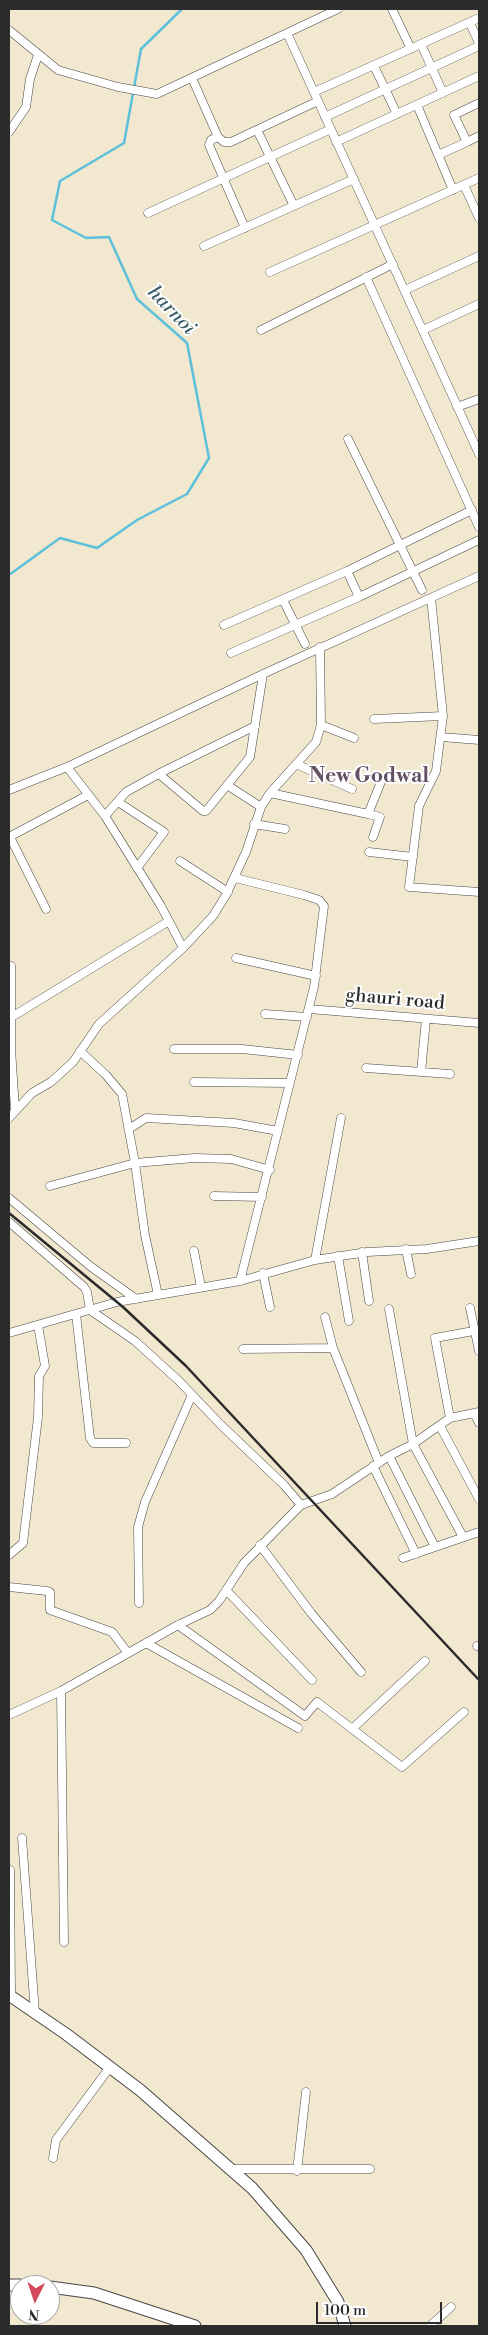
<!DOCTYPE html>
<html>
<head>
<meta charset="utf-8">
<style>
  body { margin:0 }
  #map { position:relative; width:488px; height:2335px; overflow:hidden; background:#f2e8d0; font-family:"Libre Bodoni",serif }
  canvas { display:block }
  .frame { position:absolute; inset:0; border:10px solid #2b2b2b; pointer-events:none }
  .north { position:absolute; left:10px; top:2275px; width:50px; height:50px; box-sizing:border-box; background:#fff; border:1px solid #aaa; border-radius:50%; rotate:184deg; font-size:14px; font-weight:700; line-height:20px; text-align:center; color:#2b2b2b }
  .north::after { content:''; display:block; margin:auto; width:18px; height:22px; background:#d1495b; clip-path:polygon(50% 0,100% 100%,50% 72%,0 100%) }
  .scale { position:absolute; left:316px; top:2302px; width:126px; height:22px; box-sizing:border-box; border:2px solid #2b2b2b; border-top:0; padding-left:6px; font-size:15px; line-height:18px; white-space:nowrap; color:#2b2b2b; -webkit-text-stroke:4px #fff; paint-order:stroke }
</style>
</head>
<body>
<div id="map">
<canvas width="488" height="2335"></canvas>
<div class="frame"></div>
<div class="north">N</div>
<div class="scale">100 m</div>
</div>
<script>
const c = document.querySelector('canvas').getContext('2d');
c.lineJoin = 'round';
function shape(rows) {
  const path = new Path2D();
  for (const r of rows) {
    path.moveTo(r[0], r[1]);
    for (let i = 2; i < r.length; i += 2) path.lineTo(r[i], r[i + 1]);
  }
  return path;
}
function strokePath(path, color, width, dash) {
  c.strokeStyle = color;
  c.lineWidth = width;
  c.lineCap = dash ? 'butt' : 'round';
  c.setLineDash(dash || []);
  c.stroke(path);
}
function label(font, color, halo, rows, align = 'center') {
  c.font = font + ' "Libre Bodoni",serif';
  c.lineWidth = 4;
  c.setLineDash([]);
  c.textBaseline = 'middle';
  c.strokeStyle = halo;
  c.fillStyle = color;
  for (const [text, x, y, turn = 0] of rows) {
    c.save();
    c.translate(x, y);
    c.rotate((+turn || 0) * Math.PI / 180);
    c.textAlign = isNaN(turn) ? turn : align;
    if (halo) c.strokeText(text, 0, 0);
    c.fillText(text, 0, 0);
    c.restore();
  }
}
strokePath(shape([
  [9,575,60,538,97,548,137,520,187,494,209,458,187,343,137,299,109,237,86,238,52,220,60,181,124,143,141,49,182,9]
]), '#5dc0db', 2.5);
const street = shape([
  [392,9,411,49],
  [470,23,479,43],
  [9,30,58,70,118,87,157,94,287,33,479,454],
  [287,33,338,9],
  [421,44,443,93],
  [374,66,397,114],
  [192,78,218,137,224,142,231,142,318,101],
  [314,92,479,18],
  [417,105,453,190],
  [325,117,479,46],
  [257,130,294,206],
  [9,132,26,107,30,79,38,55],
  [218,137,211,140,209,145,245,228],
  [336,142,479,76],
  [467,142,479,136],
  [438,155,467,142,454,115,479,103],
  [464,185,479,218],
  [148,213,331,129],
  [204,246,354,179],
  [270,272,479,178],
  [366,277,479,527],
  [405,290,479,256],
  [261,330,393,264],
  [423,330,479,304],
  [457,407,479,399],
  [348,439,422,590],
  [347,571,359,597],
  [431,598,443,716,436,771,419,806,409,887,479,892],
  [283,600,305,644],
  [224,625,347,571,472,510],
  [231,653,359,597,479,540],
  [374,719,443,716],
  [321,725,354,738],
  [441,737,479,740],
  [296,764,352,789],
  [159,774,203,811,206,811,250,757,263,674],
  [227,785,261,807],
  [9,790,67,767,263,674,479,576],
  [270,793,368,814,381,782],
  [118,802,164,832,137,868],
  [368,814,380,817,373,837],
  [105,816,126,792,162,772,255,726],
  [254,824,285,829],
  [9,837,88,795],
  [10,837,46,909],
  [369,852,413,857],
  [180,861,228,892],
  [235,878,304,895,319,900,324,906,314,987,240,1281],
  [183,948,213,916,226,895,246,852,261,807,270,793,316,742,321,725,320,647],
  [236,958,316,976],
  [11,966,11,1049,15,1109],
  [309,1009,479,1023],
  [265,1014,307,1017],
  [10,1018,169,921],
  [174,1049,242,1049,298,1055],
  [80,1051,106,1075,122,1094,135,1163,145,1235,158,1295],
  [366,1068,450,1074],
  [421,1072,426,1019],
  [194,1082,290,1083],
  [9,1118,32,1093,51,1082,73,1062,99,1024,183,948,161,906,105,816,67,767],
  [129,1129,146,1118,234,1123,278,1131],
  [50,1186,135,1163,194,1158,231,1159,270,1170],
  [214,1196,262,1197],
  [9,1198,90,1266,136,1299],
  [9,1222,84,1287,87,1292,90,1310,135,1341,178,1380,221,1425,284,1485,301,1505],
  [406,1249,411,1274],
  [194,1251,201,1287],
  [362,1252,369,1301],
  [338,1256,349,1321],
  [315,1260,341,1118],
  [263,1273,270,1307],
  [470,1308,479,1351],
  [389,1309,413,1444,463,1537],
  [76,1314,90,1438,93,1443,126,1443],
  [325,1317,333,1348,379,1463],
  [9,1333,117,1302,240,1281,315,1260,367,1252,427,1249,479,1241],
  [243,1349,333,1348],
  [474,1413,479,1423],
  [450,1418,435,1338,479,1330],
  [440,1426,479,1499],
  [389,1456,435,1547],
  [373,1466,416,1554],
  [260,1545,311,1613,361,1672],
  [9,1555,23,1543,38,1417,39,1376,45,1366,38,1325],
  [403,1558,479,1532],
  [9,1587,47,1591,50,1592,50,1610,112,1632,128,1653],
  [226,1590,312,1680],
  [139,1603,138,1527,145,1502,192,1395],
  [178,1625,305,1716,317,1702,402,1767,464,1712],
  [146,1643,298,1728],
  [477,1646,479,1646],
  [61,1691,64,1942],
  [9,1715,61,1691,178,1625,210,1610,219,1601,244,1563,301,1505,332,1494,389,1456,413,1444,450,1418,479,1412],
  [352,1729,425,1661],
  [22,1838,35,2013],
  [10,1870,11,1996],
  [53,2158,56,2140,110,2067],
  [230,2169,370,2169],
  [297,2171,306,2092],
  [430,2326,451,2307]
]);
const secondary = shape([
  [9,1995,66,2034,140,2090,252,2188,306,2250,338,2302,345,2326],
  [9,2285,20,2285],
  [50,2287,94,2293,195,2326]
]);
strokePath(street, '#494744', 9);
strokePath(secondary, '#494744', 13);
strokePath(street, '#fff', 8);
strokePath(secondary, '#fff', 11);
strokePath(shape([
  [9,1213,123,1307,186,1366,479,1680]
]), '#2b2b2b', 2.5);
label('19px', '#2b2b2b', '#fff', [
  ["ghauri road",395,1000,5]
]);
label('italic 20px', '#3c5f69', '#fff', [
  ["harnoi",171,311,46]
]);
label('bold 21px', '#655164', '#fff', [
  ["New Godwal",369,777]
]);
</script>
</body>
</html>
